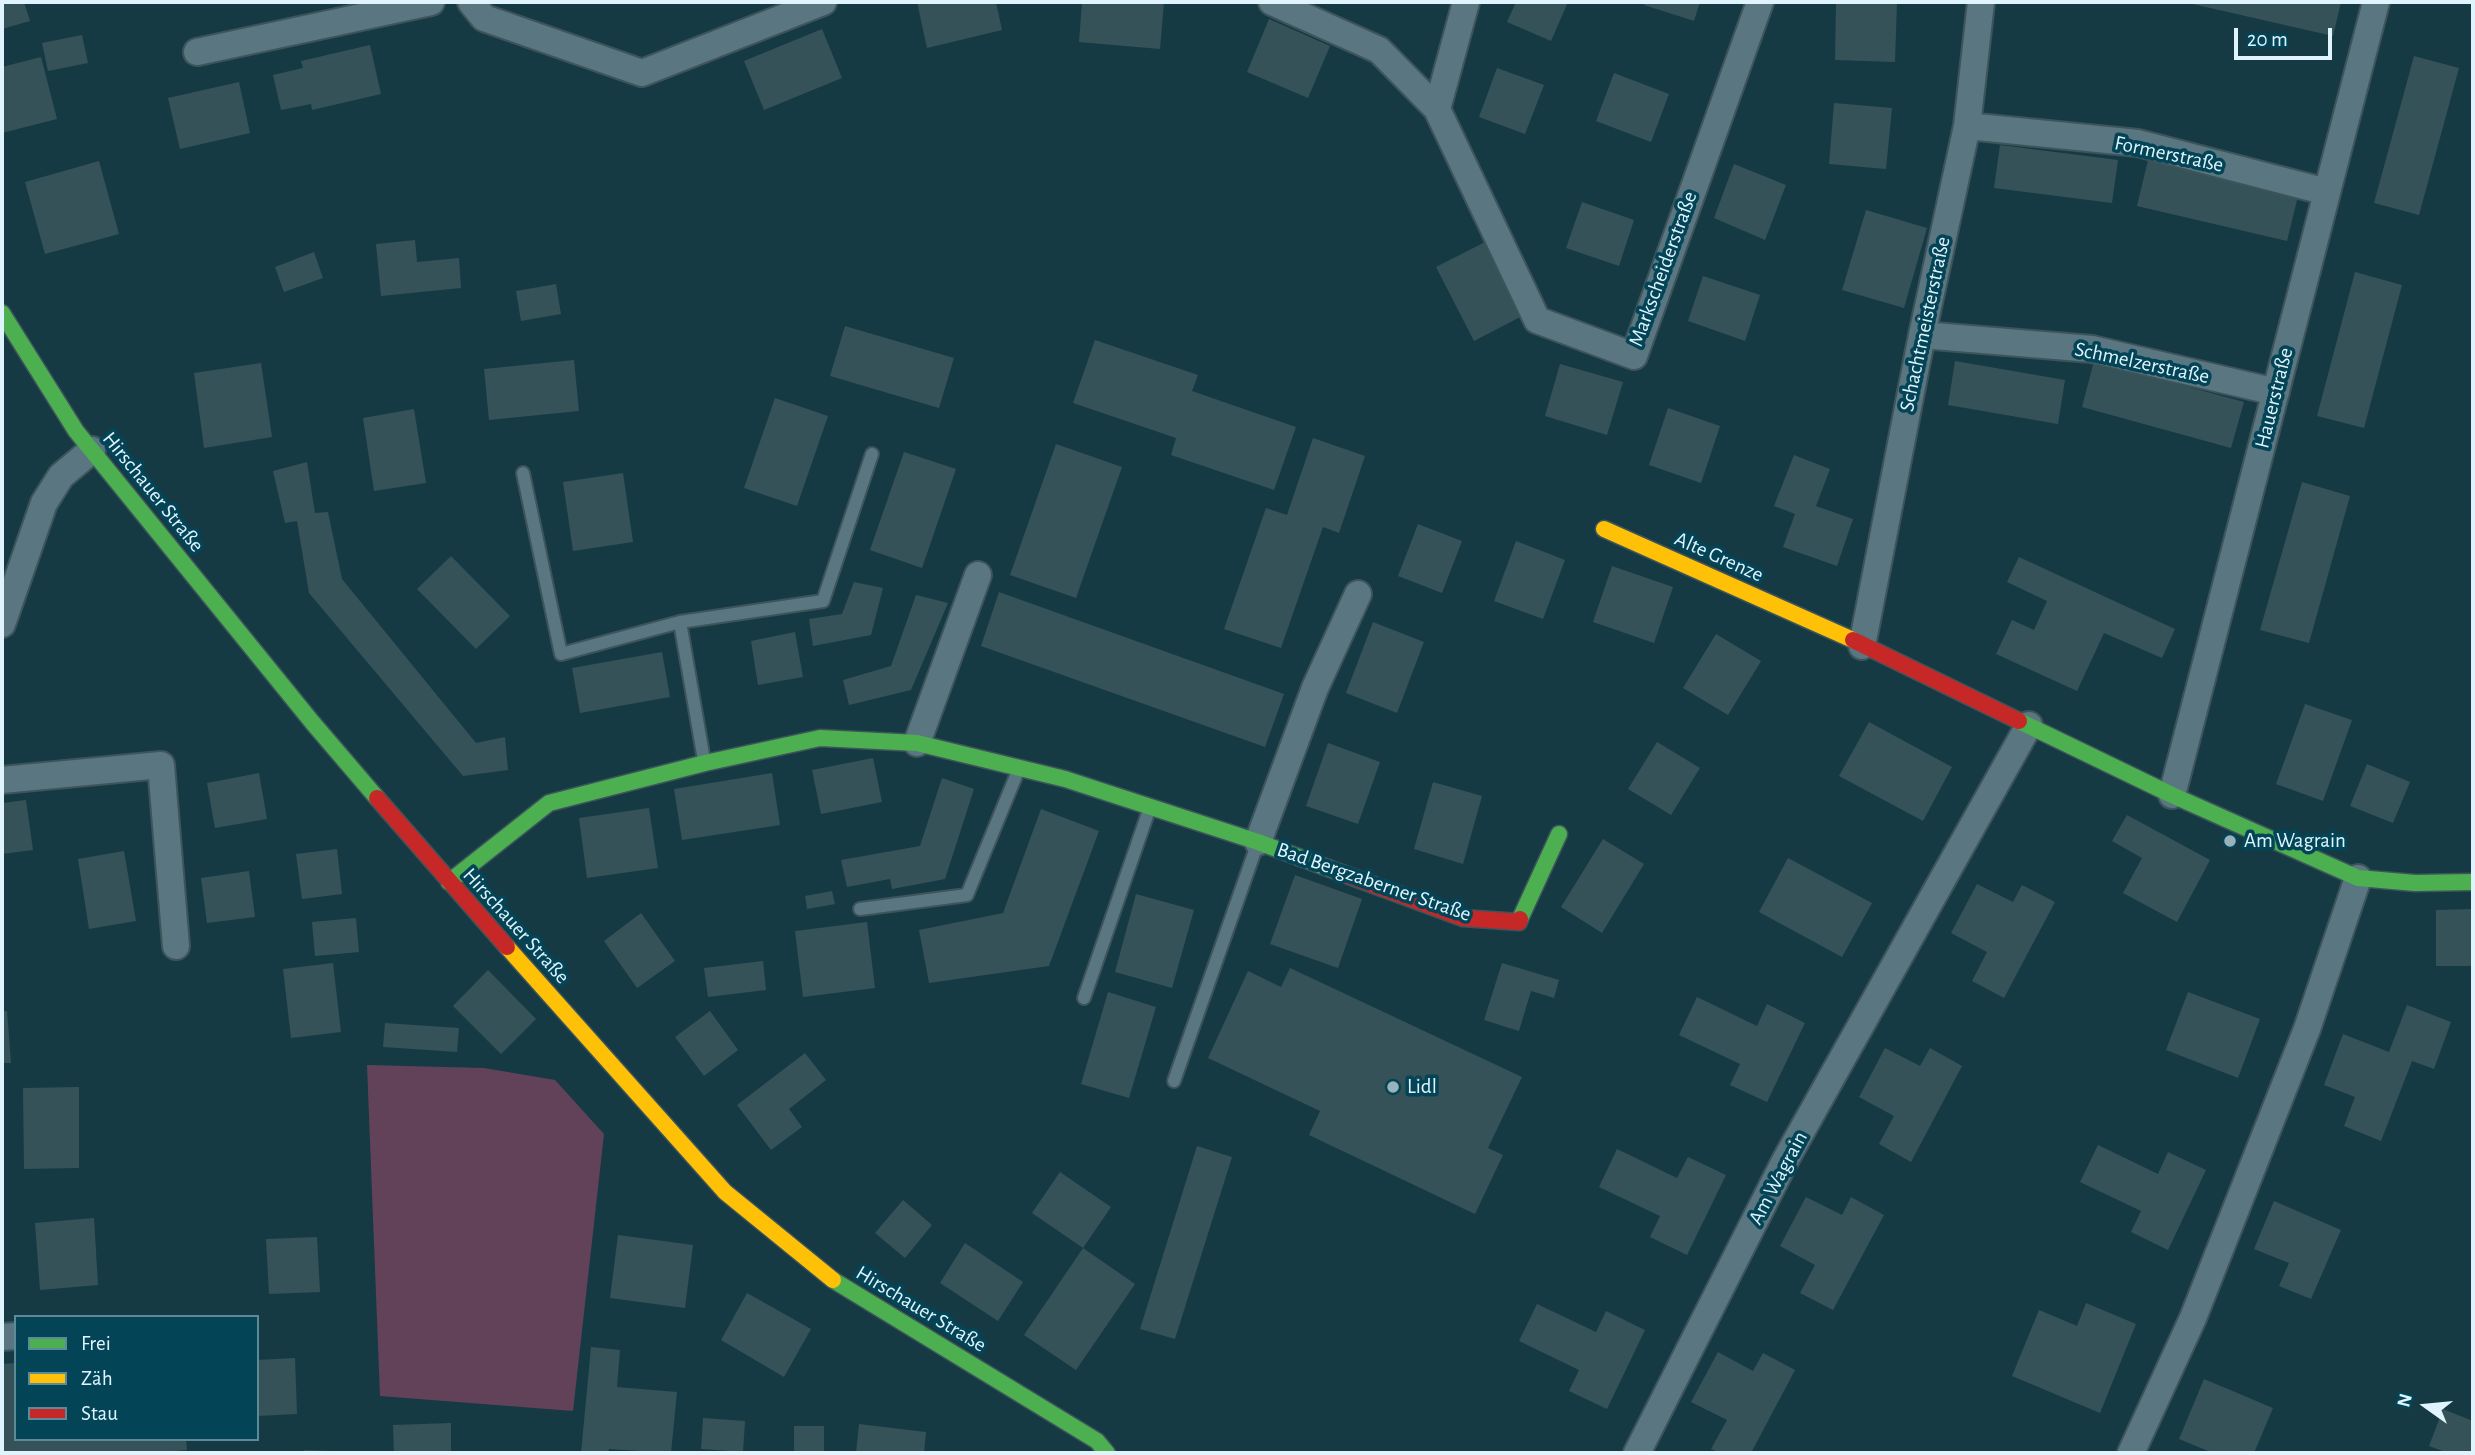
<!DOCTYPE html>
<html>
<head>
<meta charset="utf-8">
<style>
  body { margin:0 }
  #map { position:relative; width:2475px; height:1455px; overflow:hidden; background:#163a44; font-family:"Alegreya Sans",sans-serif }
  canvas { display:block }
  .frame { position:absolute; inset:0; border:4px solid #dff4fd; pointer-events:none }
  .legend { position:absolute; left:14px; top:1315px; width:245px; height:126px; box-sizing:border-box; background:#034457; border:2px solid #5b8a99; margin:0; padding:9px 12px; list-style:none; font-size:21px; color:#dff4fd }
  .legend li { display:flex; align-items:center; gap:14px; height:35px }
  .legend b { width:35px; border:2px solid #5b8a99 }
  .north { position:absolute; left:2391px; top:1371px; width:70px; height:70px; -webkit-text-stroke:5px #034457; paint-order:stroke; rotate:285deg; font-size:19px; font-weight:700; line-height:28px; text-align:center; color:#dff4fd }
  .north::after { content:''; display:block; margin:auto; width:24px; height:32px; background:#dff4fd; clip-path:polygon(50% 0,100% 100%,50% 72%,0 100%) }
  .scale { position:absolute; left:2234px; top:28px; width:98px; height:32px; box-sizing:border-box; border:4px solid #dff4fd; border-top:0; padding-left:9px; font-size:21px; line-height:24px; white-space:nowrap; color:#dff4fd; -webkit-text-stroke:5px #034457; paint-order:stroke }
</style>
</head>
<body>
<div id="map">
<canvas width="2475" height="1455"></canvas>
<div class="frame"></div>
<ul class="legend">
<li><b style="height:9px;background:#4caf50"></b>Frei</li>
<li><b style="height:9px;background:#ffc107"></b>Zäh</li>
<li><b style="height:9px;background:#c62828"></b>Stau</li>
</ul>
<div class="north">N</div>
<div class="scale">20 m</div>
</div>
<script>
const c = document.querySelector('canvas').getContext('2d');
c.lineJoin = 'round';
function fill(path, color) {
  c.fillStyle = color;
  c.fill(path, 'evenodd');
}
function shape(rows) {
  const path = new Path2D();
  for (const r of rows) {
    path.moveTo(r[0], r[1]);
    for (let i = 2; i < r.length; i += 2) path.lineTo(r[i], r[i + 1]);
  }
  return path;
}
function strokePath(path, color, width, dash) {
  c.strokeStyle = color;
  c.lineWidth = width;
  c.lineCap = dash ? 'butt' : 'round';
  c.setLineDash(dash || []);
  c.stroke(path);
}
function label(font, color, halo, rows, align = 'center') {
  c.font = font + ' "Alegreya Sans",sans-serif';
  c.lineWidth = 7;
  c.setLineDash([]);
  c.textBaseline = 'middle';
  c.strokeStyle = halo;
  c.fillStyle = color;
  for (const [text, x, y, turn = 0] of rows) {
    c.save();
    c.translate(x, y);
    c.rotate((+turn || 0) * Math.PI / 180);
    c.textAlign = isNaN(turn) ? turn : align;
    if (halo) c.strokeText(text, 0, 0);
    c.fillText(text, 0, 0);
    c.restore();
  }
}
fill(shape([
  [367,1065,484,1068,555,1080,604,1134,573,1411,380,1396]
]), '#624258');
fill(shape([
  [2,2,24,2,30,21,2,29],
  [917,2,996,2,1002,30,927,48],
  [1082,2,1164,2,1160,49,1079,42],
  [1516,2,1568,2,1551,41,1507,22],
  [1645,2,1700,2,1694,21,1644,5],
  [1836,2,1897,2,1895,62,1835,60],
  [2184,2,2341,2,2333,36],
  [1269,19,1330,46,1308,98,1247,72],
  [822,29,842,78,764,110,744,61],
  [82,35,88,63,48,71,42,43],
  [370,45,381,94,312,110,311,104,281,110,273,75,303,68,301,61],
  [2414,56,2459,68,2419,215,2374,203],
  [41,57,57,119,2,133,2,67],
  [1497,68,1544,85,1525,134,1479,117],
  [1614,73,1669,94,1651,142,1596,121],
  [239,82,250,133,180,149,168,98],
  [1834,103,1892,108,1886,169,1829,164],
  [2000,145,2118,160,2112,203,1994,188],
  [2148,160,2298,196,2287,241,2137,206],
  [99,161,119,234,45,254,25,182],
  [1734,164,1786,185,1765,240,1714,218],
  [1582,202,1634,220,1619,266,1566,248],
  [1866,210,1927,228,1904,308,1842,290],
  [415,240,417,262,459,258,461,288,381,296,376,244],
  [1487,241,1524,315,1474,341,1436,267],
  [314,252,323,278,284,292,275,267],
  [2355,272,2402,285,2364,428,2317,416],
  [1703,276,1760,295,1745,341,1688,321],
  [556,284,561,314,521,321,516,291],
  [845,326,954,358,939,408,830,376],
  [1095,340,1198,375,1192,391,1296,427,1274,490,1171,455,1176,438,1073,403],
  [574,360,579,411,489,420,484,369],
  [1955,361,2065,380,2058,424,1948,405],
  [2094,361,2244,402,2231,448,2082,407],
  [261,363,272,437,204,448,194,373],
  [1560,364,1623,382,1607,435,1545,416],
  [775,398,828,416,797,506,744,488],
  [1668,408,1720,426,1701,483,1649,465],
  [414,409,426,483,374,491,363,418],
  [1313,438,1365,456,1339,533,1323,527,1281,648,1224,629,1266,508,1287,515],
  [1056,444,1122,467,1076,598,1010,575],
  [904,452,956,469,922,568,870,550],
  [1794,455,1830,469,1816,506,1853,519,1837,566,1783,547,1795,514,1774,506],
  [307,462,315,513,328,512,342,579,476,743,505,737,508,770,463,776,309,593,297,521,285,523,273,471],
  [623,473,633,542,573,551,563,482],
  [2302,482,2350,496,2309,643,2260,630],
  [1418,524,1462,541,1442,593,1398,576],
  [1516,541,1565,560,1543,619,1494,601],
  [451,556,510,616,476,649,417,589],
  [2019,557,2175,629,2162,658,2104,633,2077,691,1996,654,2012,620,2034,630,2047,601,2007,582],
  [1612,566,1673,587,1654,643,1593,622],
  [854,582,883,588,871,635,813,646,809,619,842,614],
  [999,592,1284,694,1265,747,981,646],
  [916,595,948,603,911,690,849,705,843,680,891,666],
  [1373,622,1424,642,1397,713,1346,693],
  [795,632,803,677,758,685,751,641],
  [1716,634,1761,661,1728,715,1683,688],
  [662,652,670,697,580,713,572,668],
  [2305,704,2352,720,2323,801,2276,784],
  [1869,722,1952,767,1923,821,1839,776],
  [1657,742,1700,768,1671,815,1628,789],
  [1328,743,1380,762,1358,824,1306,806],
  [873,758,882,802,821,814,812,770],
  [2367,764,2410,782,2393,823,2350,806],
  [259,773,267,819,215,828,207,783],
  [772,773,780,825,682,840,674,789],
  [942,778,974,789,945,879,892,889,890,879,847,887,841,860,920,846],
  [1433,782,1482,796,1463,864,1414,849],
  [26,800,33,850,2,854,2,803],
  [649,808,658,868,587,878,579,818],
  [1041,809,1099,831,1049,966,929,983,919,930,1003,913],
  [2127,815,2210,860,2177,922,2123,893,2142,858,2112,841],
  [1603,839,1644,864,1602,933,1561,907],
  [337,849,342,894,302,899,296,854],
  [124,851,136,921,89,929,78,859],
  [1788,858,1872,903,1842,957,1759,912],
  [249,871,255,917,207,923,201,878],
  [1295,875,1362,899,1338,968,1270,944],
  [1977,884,2013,902,2022,885,2055,902,2004,998,1972,981,1987,952,1951,933],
  [832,891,835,904,807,909,805,896],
  [1136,894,1194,910,1172,988,1115,972],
  [2473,909,2473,966,2436,966,2436,910],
  [641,913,675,961,637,988,604,941],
  [356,918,359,952,315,956,312,922],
  [867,922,875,988,803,997,795,931],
  [763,961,766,990,708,997,704,968],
  [333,963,341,1032,291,1038,283,969],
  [1502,963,1559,980,1554,998,1531,991,1519,1031,1484,1020],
  [1290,968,1522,1077,1488,1148,1503,1155,1475,1214,1309,1135,1320,1111,1208,1058,1248,971,1281,987],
  [488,970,536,1019,501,1054,453,1006],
  [1108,992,1156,1007,1129,1098,1081,1084],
  [2188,992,2260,1019,2238,1078,2166,1050],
  [1697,997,1757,1026,1767,1004,1805,1023,1767,1102,1730,1085,1740,1064,1679,1035],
  [2407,1005,2451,1022,2434,1069,2412,1061,2381,1141,2344,1126,2355,1097,2324,1085,2343,1034,2389,1052],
  [2,1011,7,1011,11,1063,2,1063],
  [710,1011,738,1050,704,1076,675,1037],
  [385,1023,459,1028,457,1052,383,1047],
  [1885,1048,1920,1066,1930,1048,1962,1066,1911,1162,1879,1144,1894,1116,1859,1097],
  [805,1053,826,1080,789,1109,802,1127,771,1150,737,1105],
  [79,1087,79,1168,24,1169,23,1088],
  [2098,1145,2158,1174,2168,1152,2206,1170,2168,1250,2131,1232,2141,1211,2080,1182],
  [1197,1146,1232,1157,1175,1339,1140,1329],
  [1617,1149,1677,1178,1688,1157,1726,1175,1687,1255,1650,1237,1660,1216,1599,1187],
  [1060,1172,1111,1207,1083,1248,1032,1213],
  [1806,1197,1842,1215,1851,1197,1884,1215,1833,1310,1800,1293,1815,1265,1780,1246],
  [903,1200,932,1225,905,1258,875,1233],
  [2274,1201,2341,1230,2311,1299,2279,1286,2289,1263,2254,1249],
  [94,1218,98,1285,40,1290,35,1223],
  [618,1235,693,1245,685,1308,610,1298],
  [317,1237,320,1292,269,1294,266,1239],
  [965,1243,1023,1282,998,1321,940,1283],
  [1083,1248,1135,1284,1076,1370,1024,1335],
  [747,1293,811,1329,784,1377,721,1340],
  [2086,1303,2136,1324,2100,1413,2012,1376,2039,1310,2077,1326],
  [1537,1304,1596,1332,1606,1311,1645,1330,1607,1409,1569,1391,1579,1370,1519,1341],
  [591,1347,620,1350,617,1387,677,1392,671,1453,609,1449,608,1453,581,1453],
  [1718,1352,1753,1371,1763,1353,1795,1370,1751,1453,1720,1453,1711,1449,1727,1420,1691,1402],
  [295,1358,297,1414,257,1416,257,1360],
  [16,1363,16,1439,186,1439,187,1450,153,1453,2,1453,2,1364],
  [2204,1379,2273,1408,2254,1453,2213,1453,2179,1439],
  [2443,1409,2473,1421,2473,1453,2448,1453,2429,1446],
  [703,1418,745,1421,743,1452,701,1449],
  [451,1423,451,1453,394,1453,393,1425],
  [859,1424,926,1432,924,1453,856,1453],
  [794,1426,824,1426,824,1453,794,1453],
  [304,1450,332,1451,332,1453,303,1453]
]), '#355258');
const lane = shape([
  [523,473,561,654,680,622,823,601,872,454],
  [680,622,704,760],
  [860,909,967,895,1018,771],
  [1084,998,1149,810],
  [1174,1081,1257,845]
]);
const street = shape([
  [471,2,484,18,642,73,823,2],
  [1272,2,1379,50,1437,109],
  [1466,2,1437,109,1537,320,1634,356,1760,2],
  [197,52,431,2],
  [1967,126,2138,143,2327,192],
  [1922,335,2092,349,2276,392],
  [2,624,44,503,61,476,92,450],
  [1862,646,1922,335,1967,126,1981,2],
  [917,743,978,575],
  [2,780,161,765,176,946],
  [2172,795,2376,2],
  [1258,842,1315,688,1358,594],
  [2,1337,16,1336],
  [1637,1453,1786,1159,2029,725],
  [2131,1453,2193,1318,2307,1029,2358,878]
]);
const fast = shape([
  [2,313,76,431,312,722,377,798],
  [2019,721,2172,795,2358,878,2415,883,2473,882],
  [449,882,549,803,705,763,820,738,917,743,1065,779,1258,842,1344,874],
  [1520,919,1559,834],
  [833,1280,1097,1441,1107,1453]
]);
const slow = shape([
  [1604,529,1853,640],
  [507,947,725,1192,833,1280]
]);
const jam = shape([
  [1853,640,2019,721],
  [377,798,507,947],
  [1344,874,1463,918,1519,922,1520,919]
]);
strokePath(lane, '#3d545b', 16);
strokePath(street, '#3d545b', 30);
strokePath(fast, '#3d545b', 19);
strokePath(slow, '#3d545b', 19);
strokePath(jam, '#3d545b', 19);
strokePath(lane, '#5a7680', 12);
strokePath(street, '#5a7680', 26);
strokePath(fast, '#4caf50', 16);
strokePath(slow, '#ffc107', 16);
strokePath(jam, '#c62828', 16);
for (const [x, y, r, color] of [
  [2230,841,7,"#99b3bc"],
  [1393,1087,7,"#99b3bc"]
]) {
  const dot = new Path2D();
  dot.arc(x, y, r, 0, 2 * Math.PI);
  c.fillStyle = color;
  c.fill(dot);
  strokePath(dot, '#034457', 2.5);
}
label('21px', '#dff4fd', '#034457', [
  ["Formerstraße",2169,154,12],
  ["Markscheiderstraße",1663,269,-70],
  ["Schachtmeisterstraße",1925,324,-78],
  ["Schmelzerstraße",2142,363,12],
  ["Hauerstraße",2274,398,-76],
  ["Hirschauer Straße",153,492,51],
  ["Alte Grenze",1719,557,24],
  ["Bad Bergzaberner Straße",1374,882,19],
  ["Hirschauer Straße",516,926,48],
  ["Am Wagrain",1778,1178,-62],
  ["Hirschauer Straße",921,1309,31]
]);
label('21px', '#dff4fd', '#034457', [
  ["Am Wagrain",2244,841],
  ["Lidl",1407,1087]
], 'left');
</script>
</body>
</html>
